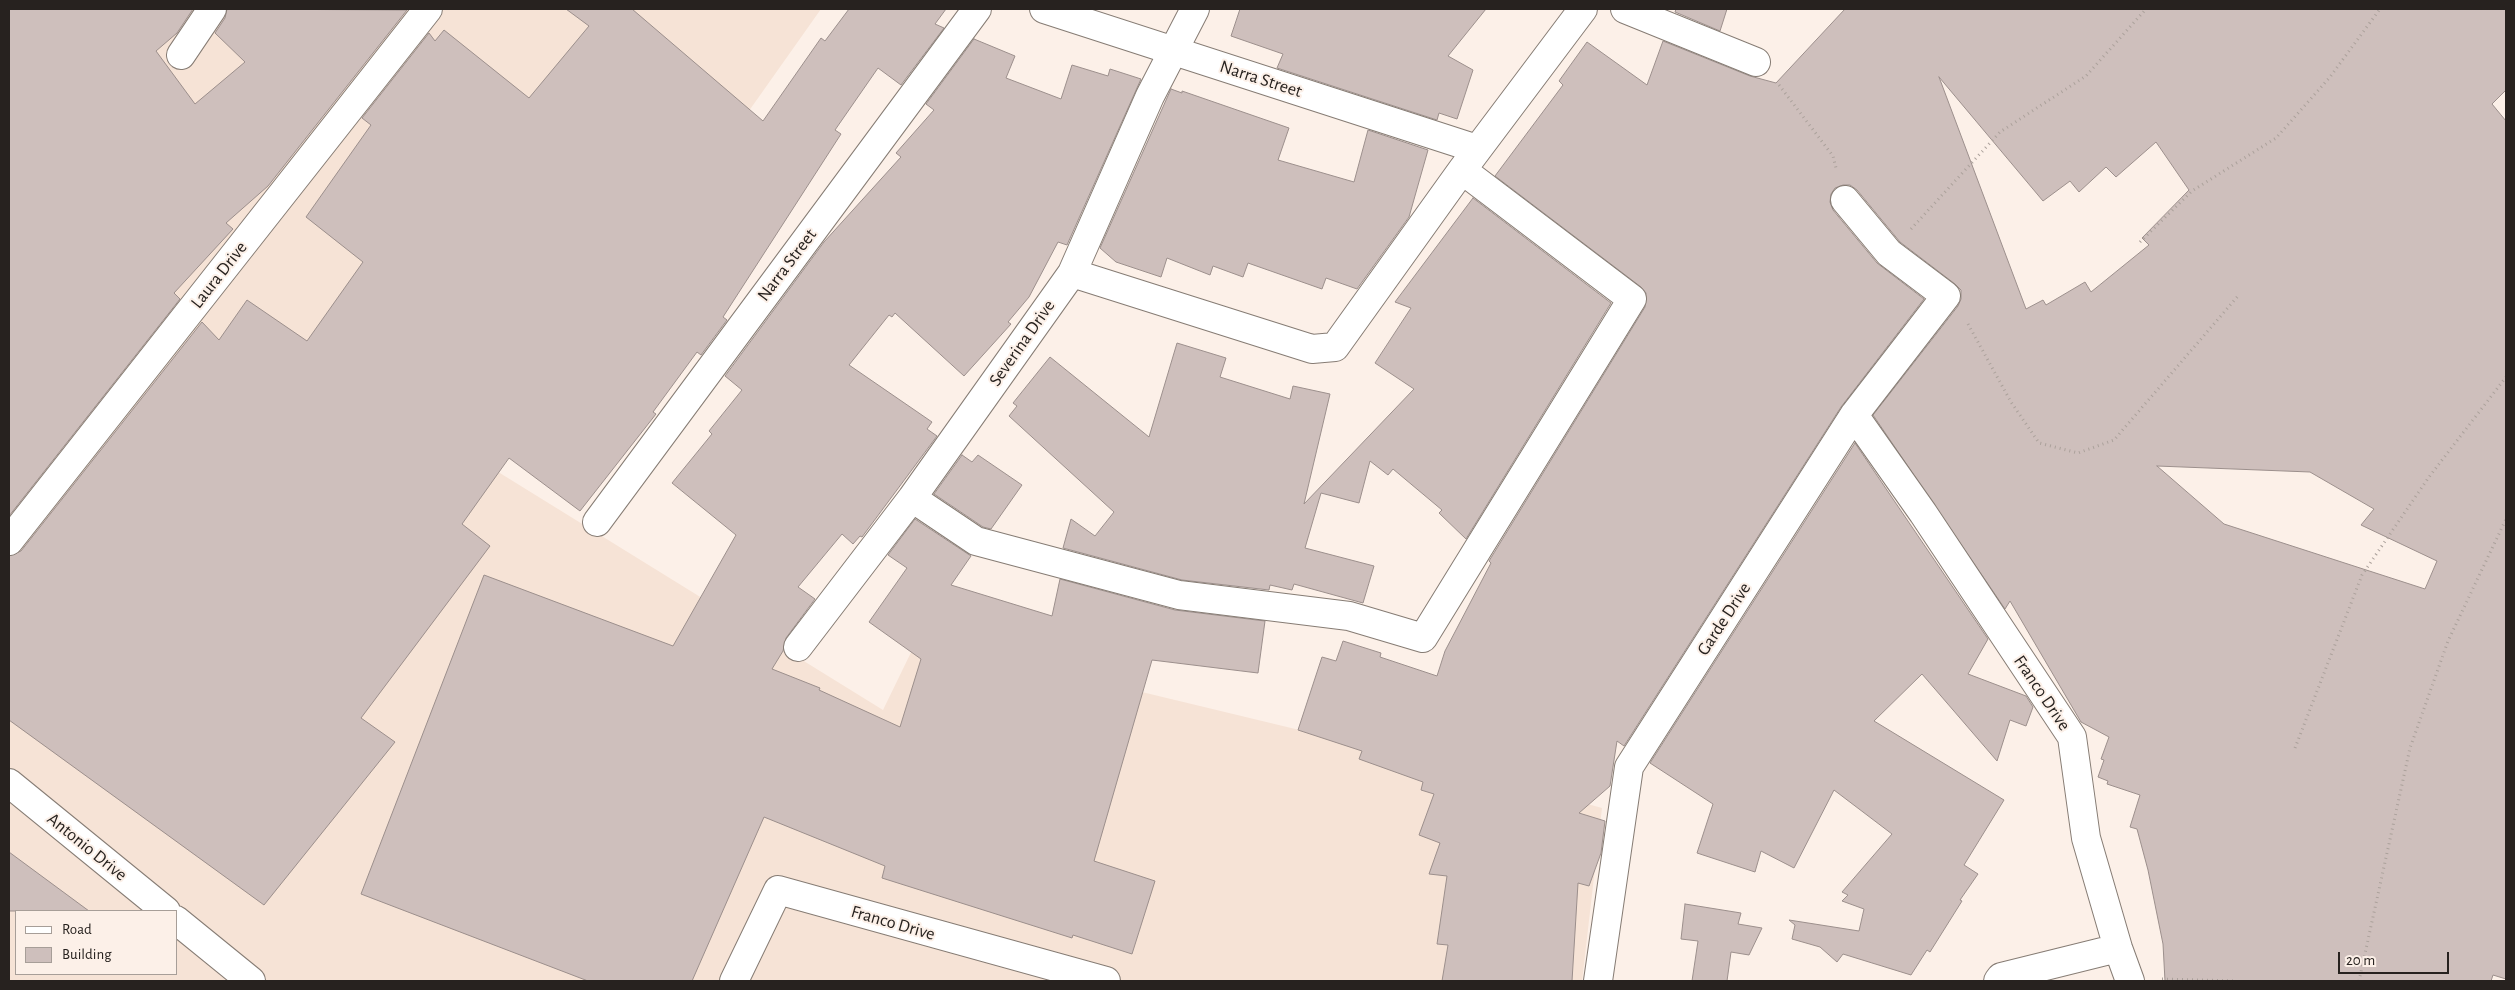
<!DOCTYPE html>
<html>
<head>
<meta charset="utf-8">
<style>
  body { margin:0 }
  #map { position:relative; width:2515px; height:990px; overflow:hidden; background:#fcf0e8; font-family:"Alegreya Sans",sans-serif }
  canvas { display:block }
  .frame { position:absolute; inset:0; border:10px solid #27221f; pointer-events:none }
  .legend { position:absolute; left:15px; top:910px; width:162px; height:65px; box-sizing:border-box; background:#fcf0e8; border:1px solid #a79e98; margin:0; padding:6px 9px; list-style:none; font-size:15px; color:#27221f }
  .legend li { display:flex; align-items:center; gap:10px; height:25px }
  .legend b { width:25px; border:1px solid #a79e98 }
  .scale { position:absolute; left:2338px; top:952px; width:111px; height:22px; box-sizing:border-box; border:2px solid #27221f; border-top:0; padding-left:6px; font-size:15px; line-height:18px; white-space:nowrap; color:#27221f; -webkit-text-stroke:4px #fcf0e8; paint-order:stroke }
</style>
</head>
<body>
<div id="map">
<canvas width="2515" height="990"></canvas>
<div class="frame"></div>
<ul class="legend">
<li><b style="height:6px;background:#fff"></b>Road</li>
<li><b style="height:14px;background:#cebfbc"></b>Building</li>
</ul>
<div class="scale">20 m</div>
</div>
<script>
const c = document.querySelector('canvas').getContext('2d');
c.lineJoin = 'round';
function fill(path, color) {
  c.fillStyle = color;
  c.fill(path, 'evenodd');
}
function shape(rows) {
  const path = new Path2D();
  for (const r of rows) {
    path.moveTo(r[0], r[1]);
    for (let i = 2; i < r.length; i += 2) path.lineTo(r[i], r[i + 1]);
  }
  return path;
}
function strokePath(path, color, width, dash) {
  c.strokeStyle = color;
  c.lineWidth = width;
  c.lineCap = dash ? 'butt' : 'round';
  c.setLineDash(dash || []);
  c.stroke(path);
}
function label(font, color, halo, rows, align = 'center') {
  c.font = font + ' "Alegreya Sans",sans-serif';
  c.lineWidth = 4;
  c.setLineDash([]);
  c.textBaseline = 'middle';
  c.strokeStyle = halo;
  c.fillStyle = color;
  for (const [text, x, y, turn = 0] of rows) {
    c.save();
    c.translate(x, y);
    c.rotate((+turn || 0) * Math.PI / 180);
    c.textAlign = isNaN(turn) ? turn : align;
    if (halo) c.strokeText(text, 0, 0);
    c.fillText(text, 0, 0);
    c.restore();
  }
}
fill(shape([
  [9,9,821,9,495,470,883,710,918,638,1457,768,1602,808,1582,981,9,981],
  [16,911,176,911,176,974,16,974]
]), '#f6e3d6');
const building = shape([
  [9,9,193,9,177,33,156,51,195,104,245,62,215,33,225,18,227,9,407,10,268,186,226,223,233,229,174,293,180,299,9,516,9,9],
  [566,9,632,9,763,121,821,38,825,41,849,9,946,9,935,24,944,28,901,85,878,68,835,130,841,134,723,317,727,320,701,355,697,352,653,412,656,414,580,511,509,458,462,524,490,546,361,718,395,742,264,905,9,720,9,556,21,551,202,322,219,340,247,300,307,341,363,262,306,217,371,125,362,118,429,33,435,41,444,30,529,98,589,26,566,9],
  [1240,9,1486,9,1448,56,1473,70,1457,119,1439,113,1437,120,1277,68,1283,54,1231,36,1240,9],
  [1676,9,1727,9,1720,31,1675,12,1676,9],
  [1845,9,2506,9,2506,90,2492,104,2506,121,2506,979,2493,975,2491,981,2165,981,2163,944,2148,870,2137,829,2130,827,2140,795,2107,784,2108,781,2098,777,2104,760,2101,759,2109,737,2081,722,2010,601,2005,609,1873,415,1958,306,1961,299,1961,290,1955,284,1900,242,1857,190,1850,185,1843,185,1835,188,1831,194,1830,202,1833,210,1877,263,1924,299,1841,407,1624,746,1617,741,1610,786,1579,813,1605,821,1601,853,1589,886,1578,883,1572,981,1442,981,1448,945,1437,944,1447,876,1429,874,1440,843,1419,835,1434,794,1421,790,1423,782,1359,759,1362,751,1298,730,1322,657,1336,661,1343,641,1381,653,1380,657,1437,676,1445,651,1491,563,1489,561,1645,307,1646,293,1641,287,1495,176,1563,85,1559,81,1587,42,1647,85,1663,41,1750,76,1776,83,1845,9],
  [1939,77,2043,201,2070,181,2079,192,2106,167,2116,177,2156,142,2189,190,2142,238,2149,245,2091,292,2085,282,2046,305,2043,300,2026,309,1939,77],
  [2157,466,2310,472,2374,509,2361,525,2437,561,2425,589,2224,524,2157,466],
  [974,39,1015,56,1006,78,1061,99,1072,65,1108,76,1110,69,1141,79,1067,245,1058,242,1029,297,1008,322,1011,324,964,376,895,313,892,317,889,315,849,365,932,422,927,429,937,436,862,537,860,536,853,544,842,534,798,587,815,599,786,638,783,651,772,669,820,688,819,690,900,727,921,659,869,622,907,568,888,555,915,519,971,556,951,585,1052,616,1060,579,1175,610,1265,621,1258,673,1152,660,1094,861,1155,881,1132,954,1073,935,1072,938,882,878,885,866,764,817,692,981,588,981,361,894,484,575,673,646,736,535,672,483,712,434,709,431,742,390,725,376,824,242,901,157,896,153,934,110,926,104,974,39],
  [1171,89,1182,93,1182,91,1289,128,1278,160,1354,182,1368,130,1428,150,1409,217,1357,289,1326,278,1322,289,1248,263,1243,277,1213,266,1210,275,1167,258,1161,277,1116,262,1100,248,1171,89],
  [1473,198,1611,303,1466,539,1439,513,1442,510,1393,469,1388,475,1370,461,1359,503,1321,493,1305,548,1374,566,1363,603,1294,584,1292,590,1270,585,1269,590,1182,580,1063,548,1071,519,1095,536,1114,512,1009,416,1017,406,1013,403,1050,357,1149,437,1177,343,1226,358,1220,377,1290,399,1293,386,1330,394,1304,504,1414,389,1375,363,1411,308,1395,302,1473,198],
  [1855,443,1988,639,1968,674,2026,696,2033,707,2026,726,2010,720,1997,761,1922,674,1874,721,2004,800,1964,865,1978,874,1960,900,1962,901,1930,952,1927,950,1911,975,1843,954,1837,962,1820,947,1792,939,1795,925,1789,920,1859,931,1864,909,1842,901,1848,895,1842,892,1892,834,1834,790,1794,868,1761,851,1755,872,1697,853,1713,804,1650,763,1855,443],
  [962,455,972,462,978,455,1022,485,991,529,983,527,934,494,962,455],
  [9,852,89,911,9,911,9,852],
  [1685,904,1741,913,1738,924,1762,928,1749,955,1731,952,1727,981,1692,981,1698,941,1681,939,1685,904]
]);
fill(building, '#cebfbc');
strokePath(building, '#9c8f8c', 1);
const street = shape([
  [1044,9,1477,149],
  [1625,9,1756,62],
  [181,55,212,9],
  [1072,273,1312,349,1335,347,1462,170,1583,9],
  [1854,415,1923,513,2072,737,2086,838,2118,948,2130,981],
  [912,498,976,541,1179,595,1349,616,1423,638,1632,299,1462,170],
  [597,522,977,9],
  [9,541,428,9],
  [798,647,912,498,1072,273,1150,96,1195,9],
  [9,783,166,911],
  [176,920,251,981],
  [734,981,778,890,1106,981],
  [1598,981,1629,767,1854,415,1946,296,1889,253,1845,200],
  [1998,981,2001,977,2118,948]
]);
strokePath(street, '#867c74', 30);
strokePath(shape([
  [1779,85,1833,156,1836,168],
  [1911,229,2000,132,2086,76,2146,9],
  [2140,242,2192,191,2276,138,2330,77,2380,9],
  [1968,324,2011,402,2039,443,2078,453,2114,440,2238,296],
  [2295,748,2362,575,2429,477,2506,377],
  [2162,979,2237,981],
  [2359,981,2410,748,2448,641,2506,519]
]), '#aba19b', 3, [1, 4]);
strokePath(street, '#fff', 28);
label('18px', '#27221f', '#fcf0e8', [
  ["Narra Street",1261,79,18],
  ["Narra Street",787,265,-53],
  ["Laura Drive",219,275,-52],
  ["Severina Drive",1022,343,-55],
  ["Garde Drive",1724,619,-57],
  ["Franco Drive",2042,693,56],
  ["Antonio Drive",87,847,39],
  ["Franco Drive",893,923,16]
]);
</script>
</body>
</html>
